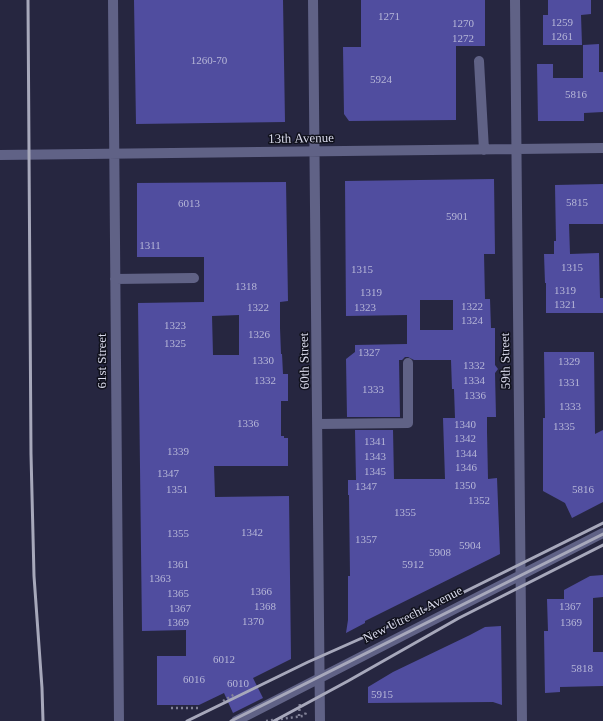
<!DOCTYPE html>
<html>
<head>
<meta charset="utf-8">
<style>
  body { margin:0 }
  canvas { display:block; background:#262640 }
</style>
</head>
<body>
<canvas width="603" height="721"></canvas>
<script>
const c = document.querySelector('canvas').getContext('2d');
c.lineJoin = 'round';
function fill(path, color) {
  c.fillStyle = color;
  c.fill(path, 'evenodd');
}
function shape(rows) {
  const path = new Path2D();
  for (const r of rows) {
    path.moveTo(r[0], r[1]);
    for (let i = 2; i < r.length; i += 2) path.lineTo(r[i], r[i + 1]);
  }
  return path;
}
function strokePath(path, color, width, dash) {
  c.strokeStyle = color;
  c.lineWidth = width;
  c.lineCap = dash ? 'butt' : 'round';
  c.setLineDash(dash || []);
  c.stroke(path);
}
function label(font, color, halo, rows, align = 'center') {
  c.font = font + ' Georgia,serif';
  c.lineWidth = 3;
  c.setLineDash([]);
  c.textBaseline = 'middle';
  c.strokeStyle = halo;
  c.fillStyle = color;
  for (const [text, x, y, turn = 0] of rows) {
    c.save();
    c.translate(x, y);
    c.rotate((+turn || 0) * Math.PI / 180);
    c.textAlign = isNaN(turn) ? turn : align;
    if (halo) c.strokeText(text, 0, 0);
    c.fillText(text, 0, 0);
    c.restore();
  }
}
fill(shape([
  [134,0,283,0,285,122,136,124],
  [361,0,485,0,485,46,456,46,456,120,349,121,344,114,343,47,361,47],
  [548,0,591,0,591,14,581,15,582,45,543,45,543,15,548,15],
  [599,44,599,72,603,72,603,112,584,113,584,121,538,121,537,64,553,64,553,78,583,78,583,45],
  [494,179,495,254,484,254,485,299,490,299,491,328,495,328,495,365,498,369,495,373,496,417,487,417,487,432,488,479,497,478,500,554,365,621,365,623,346,633,348,620,348,576,350,576,349,495,348,495,348,480,356,480,355,430,393,430,394,479,445,479,443,418,455,418,454,389,452,389,451,360,414,360,408,357,405,357,402,360,399,360,400,417,347,417,346,359,355,352,355,345,407,344,407,315,346,316,345,181],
  [420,300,453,300,453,330,420,330],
  [286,182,288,301,280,302,280,328,281,354,282,354,283,374,288,374,288,401,281,401,281,436,284,436,284,438,288,438,288,466,214,466,215,497,289,496,291,659,253,678,263,698,233,713,224,693,199,705,157,705,157,656,186,656,186,630,142,631,138,303,204,302,204,257,137,257,137,183],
  [239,315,239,355,213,355,212,316],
  [603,184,603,224,569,224,570,254,599,253,600,298,603,298,603,313,546,313,546,283,545,283,544,254,554,254,554,241,556,241,555,185],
  [544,352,594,352,595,434,603,430,603,502,572,518,565,503,543,491,543,418,545,418],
  [603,575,603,597,593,598,593,652,603,652,603,686,560,687,560,692,545,693,544,631,548,631,547,599,564,599,564,590,590,576],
  [501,626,502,705,493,702,368,703,368,687,393,672,470,635,485,627]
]), '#504d9f');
strokePath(shape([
  [223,701,235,694],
  [171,708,200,708],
  [299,716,300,702],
  [266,721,303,716,305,715,306,712]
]), '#808096', 2.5, [2, 3]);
strokePath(shape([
  [113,0,119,721],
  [313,0,320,721],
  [515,0,522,721],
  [479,61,484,150],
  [0,155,603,148],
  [115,279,194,278],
  [318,424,408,423,408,363],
  [236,721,603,533]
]), '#606286', 10);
strokePath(shape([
  [28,0,31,454,34,576,42,688,43,721],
  [187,721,308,662,450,599,603,523],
  [231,721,603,534],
  [274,721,348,681,459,618,603,545]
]), '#a7a8bb', 3);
label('11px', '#b6b6d7', null, [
  ["1271",389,17],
  ["1259",562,23],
  ["1270",463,24],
  ["1261",562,37],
  ["1272",463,39],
  ["1260-70",209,61],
  ["5924",381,80],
  ["5816",576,95],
  ["5815",577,203],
  ["6013",189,204],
  ["5901",457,217],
  ["1311",150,246],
  ["1315",572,268],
  ["1315",362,270],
  ["1318",246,287],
  ["1319",565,291],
  ["1319",371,293],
  ["1321",565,305],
  ["1322",472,307],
  ["1322",258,308],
  ["1323",365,308],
  ["1324",472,321],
  ["1323",175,326],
  ["1326",259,335],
  ["1325",175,344],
  ["1327",369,353],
  ["1330",263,361],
  ["1329",569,362],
  ["1332",474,366],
  ["1332",265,381],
  ["1334",474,381],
  ["1331",569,383],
  ["1333",373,390],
  ["1336",475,396],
  ["1333",570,407],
  ["1336",248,424],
  ["1340",465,425],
  ["1335",564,427],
  ["1342",465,439],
  ["1341",375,442],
  ["1339",178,452],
  ["1344",466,454],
  ["1343",375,457],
  ["1346",466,468],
  ["1345",375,472],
  ["1347",168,474],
  ["1350",465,486],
  ["1347",366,487],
  ["1351",177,490],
  ["5816",583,490],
  ["1352",479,501],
  ["1355",405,513],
  ["1342",252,533],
  ["1355",178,534],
  ["1357",366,540],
  ["5904",470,546],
  ["5908",440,553],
  ["1361",178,565],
  ["5912",413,565],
  ["1363",160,579],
  ["1366",261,592],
  ["1365",178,594],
  ["1368",265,607],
  ["1367",570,607],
  ["1367",180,609],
  ["1370",253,622],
  ["1369",178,623],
  ["1369",571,623],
  ["6012",224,660],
  ["5818",582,669],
  ["6016",194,680],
  ["6010",238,684],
  ["5915",382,695]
]);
label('13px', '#d8d9ea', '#10111c', [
  ["13th Avenue",301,139,-1],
  ["61st Street",103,361,-90],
  ["60th Street",305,361,-91],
  ["59th Street",506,361,-91],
  ["New Utrecht Avenue",413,615,-27]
]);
</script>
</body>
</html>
